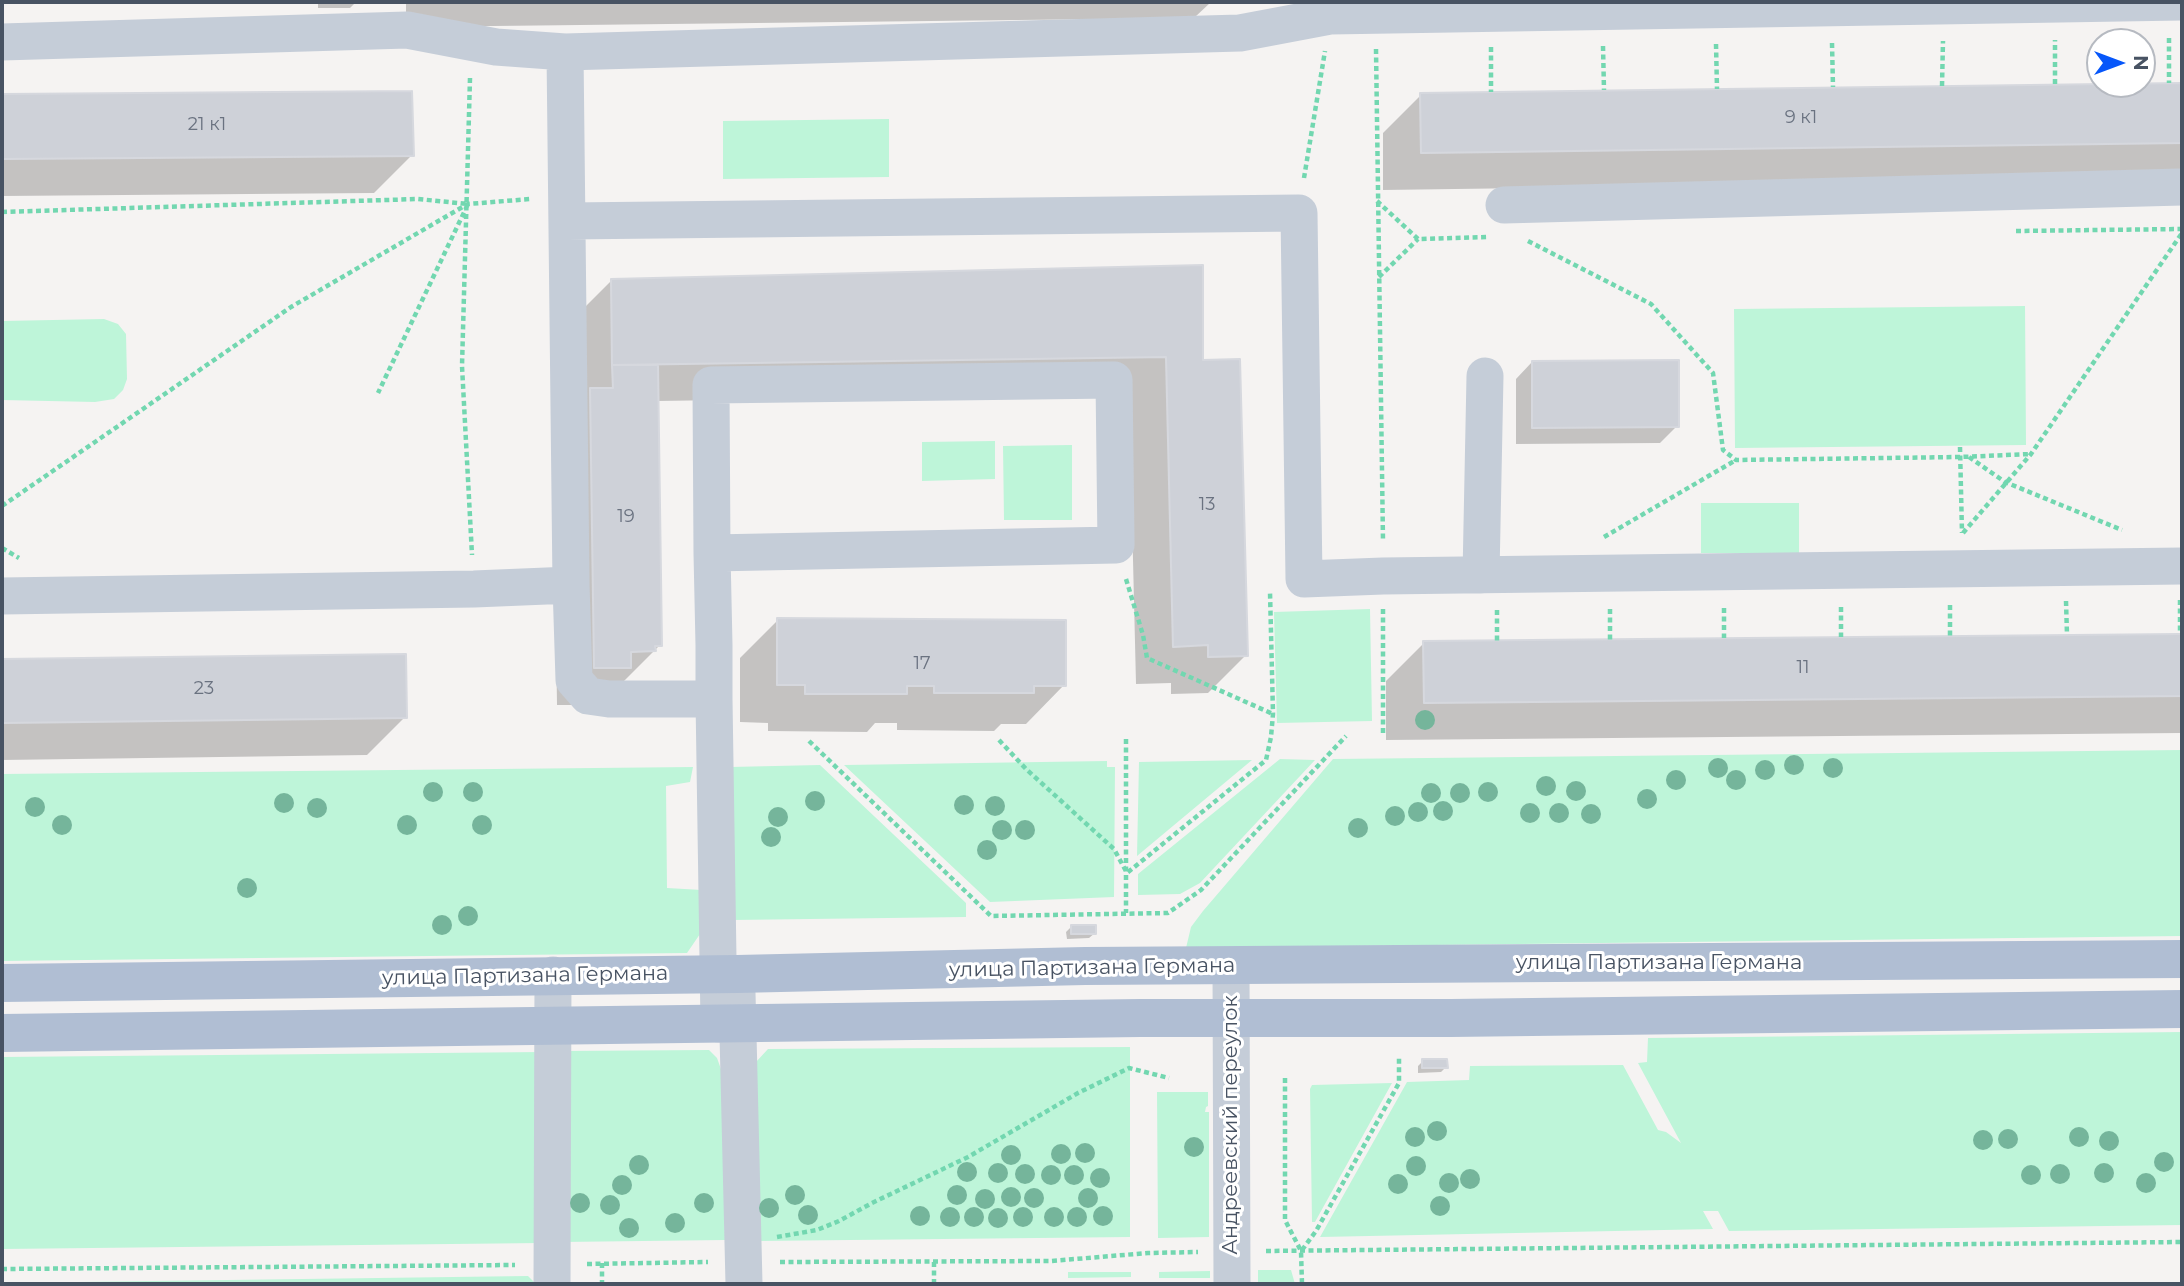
<!DOCTYPE html>
<html>
<head>
<meta charset="utf-8">
<style>
  body { margin:0 }
  #map { position:relative; width:2184px; height:1286px; overflow:hidden; background:#f5f3f2; font-family:Montserrat,sans-serif }
  canvas { display:block }
  .frame { position:absolute; inset:0; border:4px solid #485363; pointer-events:none }
  .north { position:absolute; left:2086px; top:28px; width:70px; height:70px; box-sizing:border-box; background:#fff; border:2px solid #b6bac1; border-radius:50%; rotate:90deg; font-size:19px; font-weight:700; line-height:28px; text-align:center; color:#485363 }
  .north::after { content:''; display:block; margin:auto; width:24px; height:32px; background:#0757fa; clip-path:polygon(50% 0,100% 100%,50% 72%,0 100%) }
</style>
</head>
<body>
<div id="map">
<canvas width="2184" height="1286"></canvas>
<div class="frame"></div>
<div class="north">N</div>
</div>
<script>
const c = document.querySelector('canvas').getContext('2d');
c.lineJoin = 'round';
function fill(path, color) {
  c.fillStyle = color;
  c.fill(path, 'evenodd');
}
function shape(rows) {
  const path = new Path2D();
  for (const r of rows) {
    path.moveTo(r[0], r[1]);
    for (let i = 2; i < r.length; i += 2) path.lineTo(r[i], r[i + 1]);
  }
  return path;
}
function strokePath(path, color, width, dash) {
  c.strokeStyle = color;
  c.lineWidth = width;
  c.lineCap = dash ? 'butt' : 'round';
  c.setLineDash(dash || []);
  c.stroke(path);
}
function label(font, color, halo, rows, align = 'center') {
  c.font = font + ' Montserrat,sans-serif';
  c.lineWidth = 6;
  c.setLineDash([]);
  c.textBaseline = 'middle';
  c.strokeStyle = halo;
  c.fillStyle = color;
  for (const [text, x, y, turn = 0] of rows) {
    c.save();
    c.translate(x, y);
    c.rotate((+turn || 0) * Math.PI / 180);
    c.textAlign = isNaN(turn) ? turn : align;
    if (halo) c.strokeText(text, 0, 0);
    c.fillText(text, 0, 0);
    c.restore();
  }
}
fill(shape([
  [889,119,889,177,723,179,723,121],
  [2025,306,2026,445,1735,448,1734,309],
  [104,319,118,324,126,334,127,379,123,390,114,399,95,402,2,400,2,321],
  [995,441,995,479,922,481,922,442],
  [1072,445,1072,520,1004,520,1003,446],
  [1701,503,1799,503,1799,553,1701,553],
  [1370,609,1372,721,1277,723,1274,612],
  [2182,750,2182,936,1186,948,1191,927,1203,911,1333,759],
  [1280,759,1315,760,1200,883,1180,894,1138,895,1138,874],
  [1252,760,1137,856,1139,762],
  [1107,761,1107,767,1115,767,1114,897,990,902,844,765],
  [820,765,966,903,966,917,732,920,730,767],
  [693,767,690,782,666,786,667,888,702,890,700,934,687,953,2,961,2,774],
  [2182,1032,2182,1225,1729,1231,1718,1211,1703,1211,1713,1229,1320,1237,1407,1082,1469,1080,1470,1066,1623,1065,1658,1130,1666,1132,1681,1143,1638,1063,1647,1062,1648,1038],
  [1130,1047,1130,1237,757,1241,756,1062,768,1049],
  [709,1050,717,1058,722,1072,725,1240,561,1242,563,1051],
  [543,1052,541,1243,2,1249,2,1057],
  [1392,1083,1315,1222,1312,1222,1310,1089,1312,1085],
  [1157,1092,1208,1092,1208,1106,1206,1107,1205,1112,1209,1112,1209,1237,1158,1238],
  [1258,1270,1291,1270,1295,1284,1258,1284],
  [1210,1271,1210,1278,1159,1278,1159,1272],
  [1068,1272,1131,1272,1131,1277,1068,1278],
  [528,1276,536,1284,2,1284,2,1283]
]), '#bef5d9');
fill(shape([
  [318,2,355,2,355,3,350,8,318,8],
  [406,2,1211,2,1194,18,406,27],
  [2182,85,2182,179,1383,190,1383,133,1421,95],
  [411,92,412,155,374,193,2,196,2,96],
  [612,280,1201,361,1246,655,1208,693,1171,694,1171,683,1136,684,1129,394,657,401,660,645,616,689,591,705,557,705,553,428,574,318],
  [1532,362,1677,426,1660,443,1516,444,1516,379],
  [778,620,1064,685,1026,724,1001,724,994,731,897,730,897,723,875,723,867,732,768,731,768,723,740,722,740,658],
  [2182,635,2182,733,1386,740,1386,681,1424,643],
  [404,656,405,717,367,755,2,760,2,661],
  [1071,927,1095,933,1089,938,1067,939,1066,932],
  [1423,1061,1446,1067,1441,1072,1418,1073,1418,1066]
]), '#0003');
const building = shape([
  [2182,83,2182,143,1421,153,1420,93,2182,83],
  [412,91,414,156,2,159,2,94,412,91],
  [1203,265,1203,360,1240,359,1248,656,1208,657,1208,645,1173,647,1166,357,612,365,611,279,1203,265],
  [1679,360,1679,427,1532,428,1532,361,1679,360],
  [612,365,658,365,662,646,655,646,656,651,631,652,631,668,594,668,590,388,613,388,612,365],
  [777,618,1066,620,1066,686,1034,686,1034,693,934,693,934,686,907,686,907,694,805,694,805,685,777,685,777,618],
  [2180,634,2182,634,2182,696,1424,703,1423,641,2180,634],
  [406,654,407,718,2,723,2,659,406,654],
  [1071,925,1096,925,1096,934,1071,934,1071,925],
  [1422,1059,1447,1059,1448,1068,1422,1068,1422,1059]
]);
fill(building, '#ced1d8');
strokePath(building, '#d6d8de', 2);
strokePath(shape([
  [2169,38,2169,83],
  [1832,43,1833,87],
  [1716,44,1717,89],
  [1603,46,1604,90],
  [1491,47,1491,92],
  [1376,49,1383,541],
  [470,78,462,366,472,555],
  [2055,84,2055,40],
  [1942,86,1943,41],
  [1304,178,1325,51],
  [1377,201,1418,239,1487,237],
  [2,212,418,199,468,204,378,393],
  [2016,231,2182,229],
  [1528,241,1651,304,1713,373,1723,450,1736,460,1960,457,2031,454],
  [1379,277,1418,239],
  [1960,447,1962,533],
  [1969,457,2005,482,2122,530],
  [2,506,291,307,459,209,468,204,530,199],
  [1963,533,2031,454,2182,233],
  [1604,537,1736,460],
  [2,548,19,558],
  [1126,579,1143,635,1147,658,1273,714],
  [2180,600,2180,634],
  [2066,601,2067,635],
  [1950,605,1950,636],
  [1841,607,1841,637],
  [1724,608,1724,638],
  [1610,609,1610,640],
  [1497,610,1497,641],
  [1383,733,1383,609],
  [1126,739,1126,913],
  [999,740,1026,769,1114,849,1127,873,1266,760,1271,737,1273,714,1270,592],
  [809,741,991,916,1168,913,1201,890,1346,736],
  [1285,1078,1285,1220,1301,1251,1302,1284],
  [777,1237,817,1230,839,1221,872,1203,968,1157,1078,1093,1129,1068,1169,1078],
  [1302,1250,1316,1231,1399,1083,1399,1057],
  [1266,1251,2182,1242],
  [780,1262,1051,1261,1148,1253,1198,1252],
  [602,1263,602,1284],
  [587,1264,708,1262],
  [2,1269,515,1265],
  [934,1284,934,1261]
]), '#72d7b0', 4.5, [5, 3.5]);
strokePath(shape([
  [2,42,407,30,496,47,565,52,1240,33,1330,16,2182,2],
  [1504,205,2182,187],
  [568,221,1299,213,1304,579,1383,576,2182,566],
  [1481,575,1485,376],
  [571,585,574,680,588,696,609,699,714,699,714,645,712,553,711,385,1114,380,1116,545,712,553],
  [2,596,474,589,571,585,565,52],
  [714,699,719,1024],
  [1231,966,1232,1284],
  [737,993,744,1284],
  [552,1284,553,975]
]), '#c5cdd8', 37);
strokePath(shape([
  [2,983,737,974,1085,966,2182,959],
  [2,1033,1140,1018,1451,1018,2182,1009]
]), '#b0bed3', 38);
c.fillStyle = '#75b59b';
for (const [x, y] of [
  [1425,720],
  [1794,765],
  [1718,768],
  [1833,768],
  [1765,770],
  [1676,780],
  [1736,780],
  [1546,786],
  [1576,791],
  [433,792],
  [473,792],
  [1488,792],
  [1431,793],
  [1460,793],
  [1647,799],
  [815,801],
  [284,803],
  [964,805],
  [995,806],
  [35,807],
  [317,808],
  [1443,811],
  [1418,812],
  [1530,813],
  [1559,813],
  [1591,814],
  [1395,816],
  [778,817],
  [62,825],
  [407,825],
  [482,825],
  [1358,828],
  [1002,830],
  [1025,830],
  [771,837],
  [987,850],
  [247,888],
  [468,916],
  [442,925],
  [1437,1131],
  [1415,1137],
  [2079,1137],
  [2008,1139],
  [1983,1140],
  [2109,1141],
  [1194,1147],
  [1085,1153],
  [1061,1154],
  [1011,1155],
  [2164,1162],
  [639,1165],
  [1416,1166],
  [967,1172],
  [998,1173],
  [2104,1173],
  [1025,1174],
  [2060,1174],
  [1051,1175],
  [1074,1175],
  [2031,1175],
  [1100,1178],
  [1470,1179],
  [1449,1183],
  [2146,1183],
  [1398,1184],
  [622,1185],
  [795,1195],
  [957,1195],
  [1011,1197],
  [1034,1198],
  [1088,1198],
  [985,1199],
  [580,1203],
  [704,1203],
  [610,1205],
  [1440,1206],
  [769,1208],
  [808,1215],
  [920,1216],
  [1103,1216],
  [950,1217],
  [974,1217],
  [1023,1217],
  [1054,1217],
  [1077,1217],
  [998,1218],
  [675,1223],
  [629,1228]
]) {
  c.beginPath();
  c.arc(x, y, 10, 0, 2 * Math.PI);
  c.fill();
}
label('18px', '#6a7280', null, [
  ["9 к1",1801,118],
  ["21 к1",207,125],
  ["13",1207,505],
  ["19",626,517],
  ["17",922,664],
  ["11",1803,668],
  ["23",204,689]
]);
label('21px', '#485363', '#fff', [
  ["улица Партизана Германа",1659,963],
  ["улица Партизана Германа",1092,968,-1],
  ["улица Партизана Германа",525,976,-1],
  ["Андреевский переулок",1231,1125,-90]
]);
</script>
</body>
</html>
